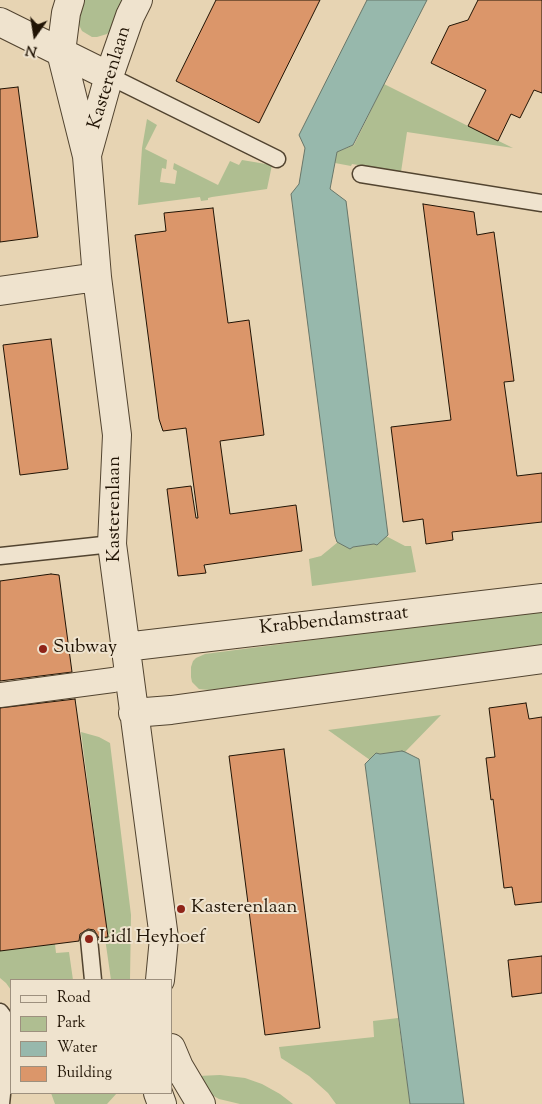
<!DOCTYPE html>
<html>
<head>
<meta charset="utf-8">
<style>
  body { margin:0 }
  #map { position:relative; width:542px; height:1104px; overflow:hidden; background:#e7d4b3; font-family:"Sorts Mill Goudy",serif }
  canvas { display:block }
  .legend { position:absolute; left:10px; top:979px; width:162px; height:115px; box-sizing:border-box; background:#efe3ce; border:1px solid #9d907e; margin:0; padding:6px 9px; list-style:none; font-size:15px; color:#211405 }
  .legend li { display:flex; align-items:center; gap:10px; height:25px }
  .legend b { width:25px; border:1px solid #9d907e }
  .north { position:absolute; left:10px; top:10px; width:50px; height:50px; -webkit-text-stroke:4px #efe3ce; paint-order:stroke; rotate:193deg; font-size:14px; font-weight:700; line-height:20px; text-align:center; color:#211405 }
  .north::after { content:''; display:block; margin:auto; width:18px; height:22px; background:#211405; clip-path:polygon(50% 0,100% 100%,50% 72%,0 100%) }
</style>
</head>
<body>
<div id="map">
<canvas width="542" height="1104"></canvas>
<ul class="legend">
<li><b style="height:6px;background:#efe3ce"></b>Road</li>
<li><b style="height:14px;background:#afbe91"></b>Park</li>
<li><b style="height:14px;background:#97b8ac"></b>Water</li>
<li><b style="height:14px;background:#db966a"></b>Building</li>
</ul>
<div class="north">N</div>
</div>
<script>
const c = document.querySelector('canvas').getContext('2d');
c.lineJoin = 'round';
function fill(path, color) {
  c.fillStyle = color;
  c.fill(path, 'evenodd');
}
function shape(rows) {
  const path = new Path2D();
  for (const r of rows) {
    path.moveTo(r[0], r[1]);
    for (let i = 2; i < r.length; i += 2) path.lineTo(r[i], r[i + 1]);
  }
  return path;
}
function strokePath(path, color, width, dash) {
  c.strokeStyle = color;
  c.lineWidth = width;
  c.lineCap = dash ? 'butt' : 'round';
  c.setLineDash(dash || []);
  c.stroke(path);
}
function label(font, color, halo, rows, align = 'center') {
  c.font = font + ' "Sorts Mill Goudy",serif';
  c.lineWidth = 4;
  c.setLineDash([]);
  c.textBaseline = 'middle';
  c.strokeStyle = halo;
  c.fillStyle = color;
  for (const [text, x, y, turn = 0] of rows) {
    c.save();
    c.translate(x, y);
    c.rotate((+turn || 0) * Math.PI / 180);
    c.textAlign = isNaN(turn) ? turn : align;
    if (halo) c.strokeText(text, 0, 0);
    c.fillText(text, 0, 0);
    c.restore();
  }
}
fill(shape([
  [85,0,126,0,111,30,107,34,97,37,92,37,82,31,77,21,79,10],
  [384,84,468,126,513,148,407,132,401,172,352,164,351,166,335,163,337,152,354,145],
  [147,119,157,125,145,149,167,160,166,169,162,168,160,182,175,184,177,171,173,169,174,163,218,185,230,161,239,165,242,160,272,165,267,189,212,197,208,198,208,200,201,201,200,197,138,205,142,148],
  [386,536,405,546,411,546,416,572,312,586,309,559,321,556,338,542,350,549,352,547,374,544,377,545],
  [542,610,542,648,209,690,199,689,192,682,191,677,191,667,193,661,196,658,205,654],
  [441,715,405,752,380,754,377,753,370,760,328,730],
  [81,732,99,737,110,743,131,915,130,980,111,980,105,938,108,937],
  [55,944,56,953,69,952,73,980,11,980,11,990,6,983,0,978,0,951],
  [398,1018,410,1104,336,1104,328,1093,309,1076,281,1058,279,1047,374,1037,373,1021],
  [220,1075,245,1078,262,1084,280,1094,293,1104,240,1104,219,1099,210,1094,198,1076],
  [51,1093,117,1093,107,1104,55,1104]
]), '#afbe91');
const water = shape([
  [367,0,427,0,353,145,337,152,330,189,346,201,388,535,377,545,374,544,353,547,350,549,337,542,335,536,291,194,299,184,305,148,299,135,367,0],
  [402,751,405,752,419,759,464,1104,410,1104,365,764,376,753,380,754,402,751]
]);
fill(water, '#97b8ac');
strokePath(water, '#687669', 1);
const building = shape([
  [216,0,320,0,259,123,176,81,216,0],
  [478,0,542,0,542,93,534,90,520,118,511,114,498,141,468,126,486,90,431,63,449,26,468,20,478,0],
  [18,87,38,237,0,242,0,89,18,87],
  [423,204,474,212,477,235,494,232,514,381,504,382,517,476,542,473,542,522,452,532,453,540,426,544,423,519,403,522,391,427,451,420,423,204],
  [213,208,228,323,249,320,264,435,220,441,230,514,296,505,302,551,204,565,206,573,178,576,167,489,191,486,196,518,198,518,186,428,163,431,159,419,135,235,166,231,164,213,213,208],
  [51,339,68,469,20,475,3,345,51,339],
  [51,574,59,575,72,672,0,681,0,581,51,574],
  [75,699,108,937,99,938,94,930,88,929,80,934,79,941,0,951,0,708,75,699],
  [526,703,529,719,542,717,542,902,515,905,512,887,504,888,493,799,491,800,486,758,495,757,489,708,526,703],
  [284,749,320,1028,265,1035,229,756,284,749],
  [542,956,542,993,512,997,508,960,542,956]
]);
fill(building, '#db966a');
strokePath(building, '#211405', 1);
const service = shape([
  [109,76,277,159],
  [361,174,542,203],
  [0,556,112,544],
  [89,939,93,980],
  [0,1012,3,1016,3,1084,1,1104]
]);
const pedestrian = shape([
  [0,695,113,680,129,676]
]);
const minor = shape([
  [70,0,66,13,61,52,87,156,97,277,117,435,112,544,164,938,160,980],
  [0,22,109,76],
  [87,155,109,76,130,16,138,0],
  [0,291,97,277],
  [125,647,542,598],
  [133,713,171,710,542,659],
  [171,1048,179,1067,201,1104],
  [158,1093,162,1104]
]);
strokePath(service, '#524430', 19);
strokePath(pedestrian, '#524430', 26);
strokePath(minor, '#524430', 30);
strokePath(service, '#efe3ce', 16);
strokePath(pedestrian, '#efe3ce', 24);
strokePath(minor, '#efe3ce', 28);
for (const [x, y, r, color] of [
  [43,649,5,"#8f2418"],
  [181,909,5,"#8f2418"],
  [89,939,5,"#8f2418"]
]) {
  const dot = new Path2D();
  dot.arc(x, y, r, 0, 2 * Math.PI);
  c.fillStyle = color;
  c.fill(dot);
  strokePath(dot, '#efe3ce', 2);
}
label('19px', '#211405', '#efe3ce', [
  ["Kasterenlaan",111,78,-73],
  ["Kasterenlaan",116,509,-90],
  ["Krabbendamstraat",334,622,-6]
]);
label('19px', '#211405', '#efe3ce', [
  ["Subway",53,649],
  ["Kasterenlaan",191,909],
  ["Lidl Heyhoef",99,939]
], 'left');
</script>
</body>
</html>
